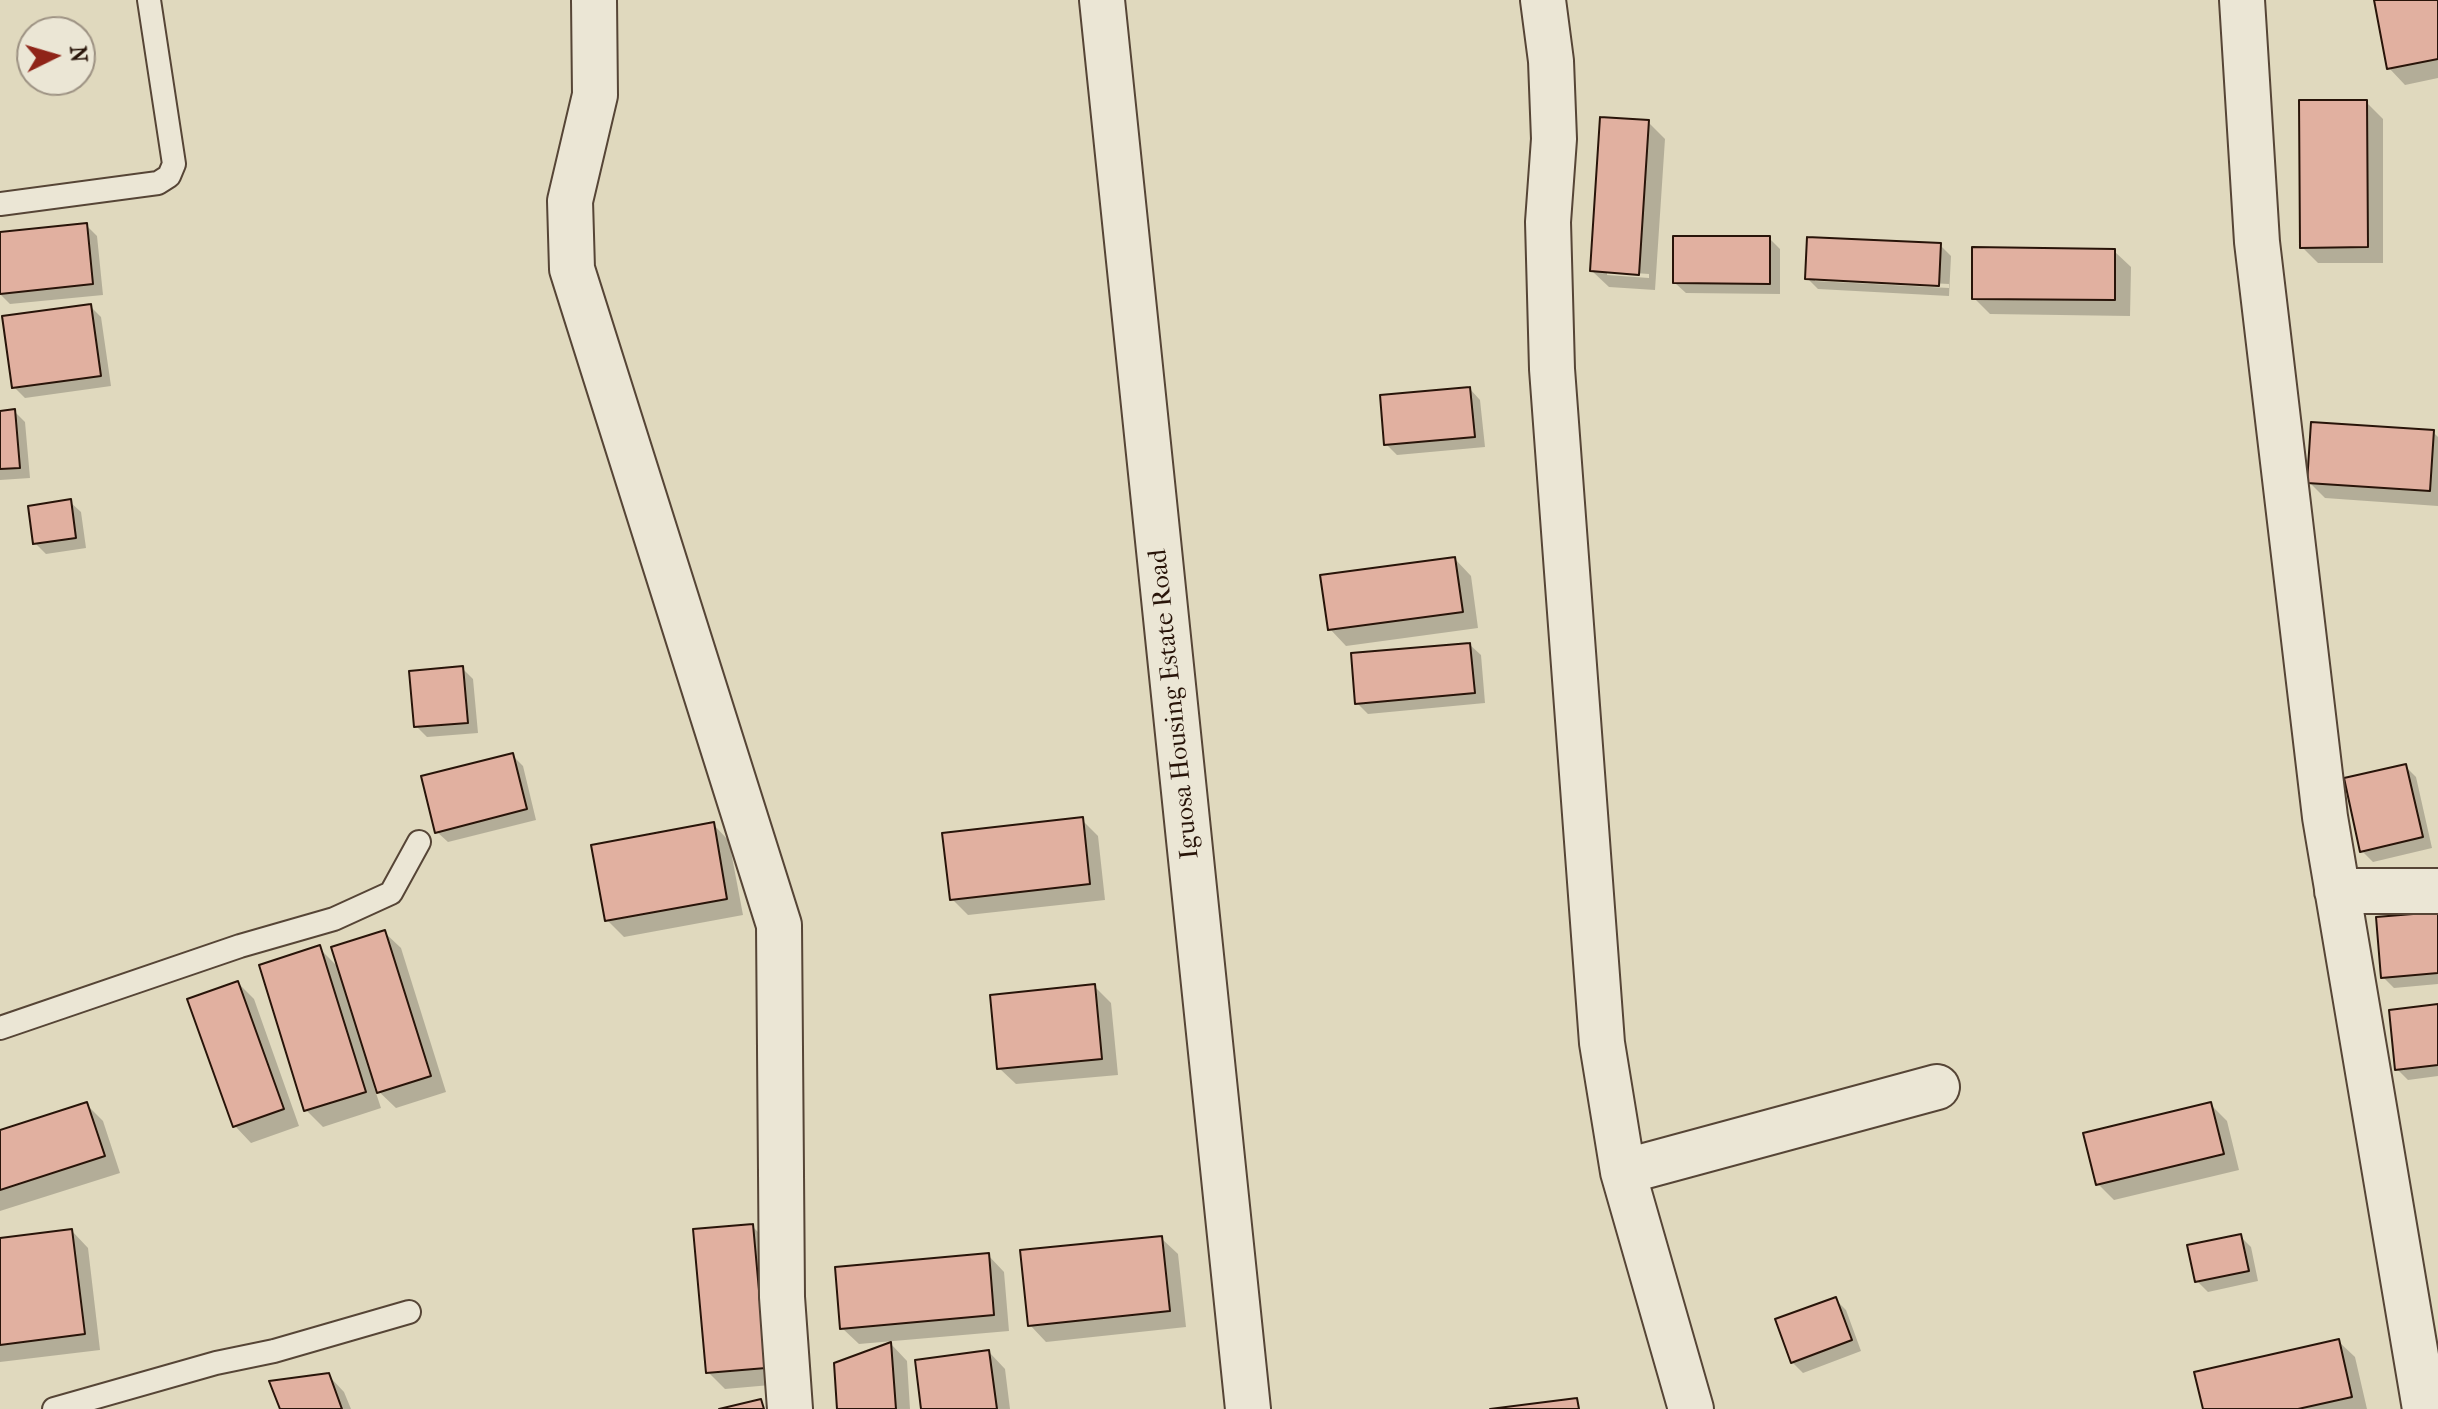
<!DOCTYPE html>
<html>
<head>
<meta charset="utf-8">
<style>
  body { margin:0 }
  #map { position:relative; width:2438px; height:1409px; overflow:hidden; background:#e0d9be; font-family:"IM FELL French Canon",serif }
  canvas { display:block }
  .north { position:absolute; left:16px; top:16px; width:80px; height:80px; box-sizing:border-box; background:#ebe6d5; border:2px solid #9d9283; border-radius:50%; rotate:85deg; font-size:22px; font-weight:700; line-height:32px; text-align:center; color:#281409 }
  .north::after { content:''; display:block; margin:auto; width:28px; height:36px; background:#8f2418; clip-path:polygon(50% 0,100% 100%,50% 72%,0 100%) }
</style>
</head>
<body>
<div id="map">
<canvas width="2438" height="1409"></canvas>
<div class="north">N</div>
</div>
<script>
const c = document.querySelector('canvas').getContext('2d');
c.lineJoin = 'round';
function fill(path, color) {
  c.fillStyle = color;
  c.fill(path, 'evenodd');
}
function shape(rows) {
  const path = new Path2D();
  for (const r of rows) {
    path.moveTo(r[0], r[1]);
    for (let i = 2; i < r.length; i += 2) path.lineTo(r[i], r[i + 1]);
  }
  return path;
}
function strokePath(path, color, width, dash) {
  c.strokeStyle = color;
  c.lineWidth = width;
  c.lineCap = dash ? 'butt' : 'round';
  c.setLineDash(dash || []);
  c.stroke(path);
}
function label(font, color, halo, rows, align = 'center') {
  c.font = font + ' "IM FELL French Canon",serif';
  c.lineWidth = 8;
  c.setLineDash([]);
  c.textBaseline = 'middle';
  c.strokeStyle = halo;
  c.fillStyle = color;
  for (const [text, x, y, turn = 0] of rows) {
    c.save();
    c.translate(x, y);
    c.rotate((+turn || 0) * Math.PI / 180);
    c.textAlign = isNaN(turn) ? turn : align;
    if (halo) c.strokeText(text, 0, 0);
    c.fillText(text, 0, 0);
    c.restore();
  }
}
fill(shape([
  [2376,0,2438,0,2438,78,2405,85,2389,68],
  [2366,102,2383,119,2383,263,2318,263,2302,247],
  [1648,122,1665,139,1655,290,1609,287,1592,271],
  [1607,271,1649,274,1649,278,1607,275],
  [86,225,97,236,103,295,10,304,0,294,0,234],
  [1769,238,1780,249,1780,294,1686,293,1675,283],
  [1940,245,1951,256,1949,296,1818,289,1807,278],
  [1815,277,1949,284,1949,288,1815,281],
  [2114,251,2131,267,2130,316,1990,314,1974,298],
  [90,306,101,317,111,386,25,398,14,387],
  [1470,389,1480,400,1485,447,1397,455,1386,444],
  [14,411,25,422,30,478,0,480,0,413],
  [2433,432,2438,437,2438,506,2325,498,2309,482],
  [70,502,81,512,86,548,46,554,35,543],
  [1455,559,1471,576,1478,628,1346,646,1330,629],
  [1470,645,1481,655,1485,703,1368,714,1357,703],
  [462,668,473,679,478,733,427,737,416,726],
  [512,755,523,766,536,820,448,842,437,832],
  [2405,766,2416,777,2432,848,2373,862,2362,851],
  [1082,820,1098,836,1105,900,968,915,952,899],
  [713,824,729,841,743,915,624,937,607,920],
  [2438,914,2438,984,2394,988,2383,977],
  [384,932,401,948,446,1092,396,1108,374,1087,381,1108,323,1127,306,1110,262,966,319,948,340,969],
  [238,983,254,999,299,1126,251,1143,235,1126],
  [1094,986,1111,1003,1118,1075,1016,1084,999,1068],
  [2438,1006,2438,1076,2408,1080,2397,1069],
  [2210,1104,2227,1121,2239,1170,2114,1200,2098,1184],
  [87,1105,103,1121,120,1173,0,1211,0,1132],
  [752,1226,769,1243,782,1384,725,1389,708,1372],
  [72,1231,88,1248,100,1350,0,1362,0,1240],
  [2240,1236,2251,1247,2258,1281,2208,1292,2197,1281],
  [1161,1238,1178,1254,1186,1327,1046,1342,1030,1325],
  [988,1255,1004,1272,1009,1331,859,1344,842,1328],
  [1835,1299,1846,1310,1861,1351,1803,1373,1792,1362],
  [2338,1341,2355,1357,2367,1409,2205,1409],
  [891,1344,907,1361,910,1409,839,1409],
  [989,1352,1005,1369,1010,1409,923,1409],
  [328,1375,344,1392,351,1409,282,1409]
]), '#0003');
const building = shape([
  [2374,0,2438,0,2438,59,2387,69,2374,0],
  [2299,100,2367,100,2368,247,2300,248,2299,100],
  [1600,117,1649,120,1639,275,1590,271,1600,117],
  [87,223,93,284,0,294,0,232,87,223],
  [1673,236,1770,236,1770,284,1673,283,1673,236],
  [1807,237,1941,243,1939,286,1805,279,1807,237],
  [1972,247,2115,249,2115,300,1972,299,1972,247],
  [91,304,101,376,12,388,2,316,91,304],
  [1470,387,1475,437,1384,445,1380,395,1470,387],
  [15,409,20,468,0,469,0,411,15,409],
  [2311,422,2434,430,2430,491,2307,483,2311,422],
  [71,499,76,538,33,544,28,506,71,499],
  [1455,557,1463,612,1328,630,1320,575,1455,557],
  [1470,643,1475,693,1355,704,1351,653,1470,643],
  [463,666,468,723,414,727,409,671,463,666],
  [513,753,527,809,435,833,421,776,513,753],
  [2406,764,2423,837,2360,852,2344,778,2406,764],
  [1083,817,1090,884,950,900,942,833,1083,817],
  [714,822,727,899,605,921,591,845,714,822],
  [2438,912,2438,973,2381,978,2376,917,2438,912],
  [385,930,431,1076,377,1093,331,947,385,930],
  [320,945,366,1092,304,1111,259,965,320,945],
  [238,981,284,1109,233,1127,187,999,238,981],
  [1095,984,1102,1059,997,1069,990,995,1095,984],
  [2438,1004,2438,1065,2395,1070,2389,1010,2438,1004],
  [87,1102,105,1156,0,1190,0,1130,87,1102],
  [2211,1102,2224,1154,2096,1185,2083,1133,2211,1102],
  [753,1224,766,1368,706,1373,693,1229,753,1224],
  [72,1229,85,1334,0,1345,0,1238,72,1229],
  [2241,1234,2249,1271,2195,1282,2187,1245,2241,1234],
  [1162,1236,1170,1311,1028,1326,1020,1250,1162,1236],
  [989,1253,994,1315,840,1329,835,1267,989,1253],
  [1836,1297,1852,1340,1791,1363,1775,1319,1836,1297],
  [2339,1339,2352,1397,2298,1409,2203,1409,2194,1372,2339,1339],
  [891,1342,896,1409,837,1409,834,1363,891,1342],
  [989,1350,997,1409,921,1409,915,1360,989,1350],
  [329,1373,342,1409,280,1409,269,1381,329,1373],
  [1577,1398,1579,1409,1490,1409,1577,1398],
  [761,1399,764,1409,719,1409,761,1399]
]);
fill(building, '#e1b0a0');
strokePath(building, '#281409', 2);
const service = shape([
  [0,204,158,183,169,176,174,164,149,0],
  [0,1028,240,946,334,919,391,893,419,842],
  [54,1409,216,1363,274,1351,409,1312]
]);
const minor = shape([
  [594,0,595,95,570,201,572,269,779,925,782,1297,790,1409],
  [1102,0,1248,1409],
  [1543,0,1551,61,1554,139,1548,222,1552,369,1602,1043,1623,1172,1691,1409],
  [2242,0,2257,242,2325,817,2425,1409],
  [2337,891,2438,891],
  [1623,1172,1937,1087]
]);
strokePath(service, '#564536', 26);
strokePath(minor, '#564536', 48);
strokePath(service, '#ebe6d5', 22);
strokePath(minor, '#ebe6d5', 44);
label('26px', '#281409', '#ebe6d5', [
  ["Iguosa Housing Estate Road",1175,704,-96]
]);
</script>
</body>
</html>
